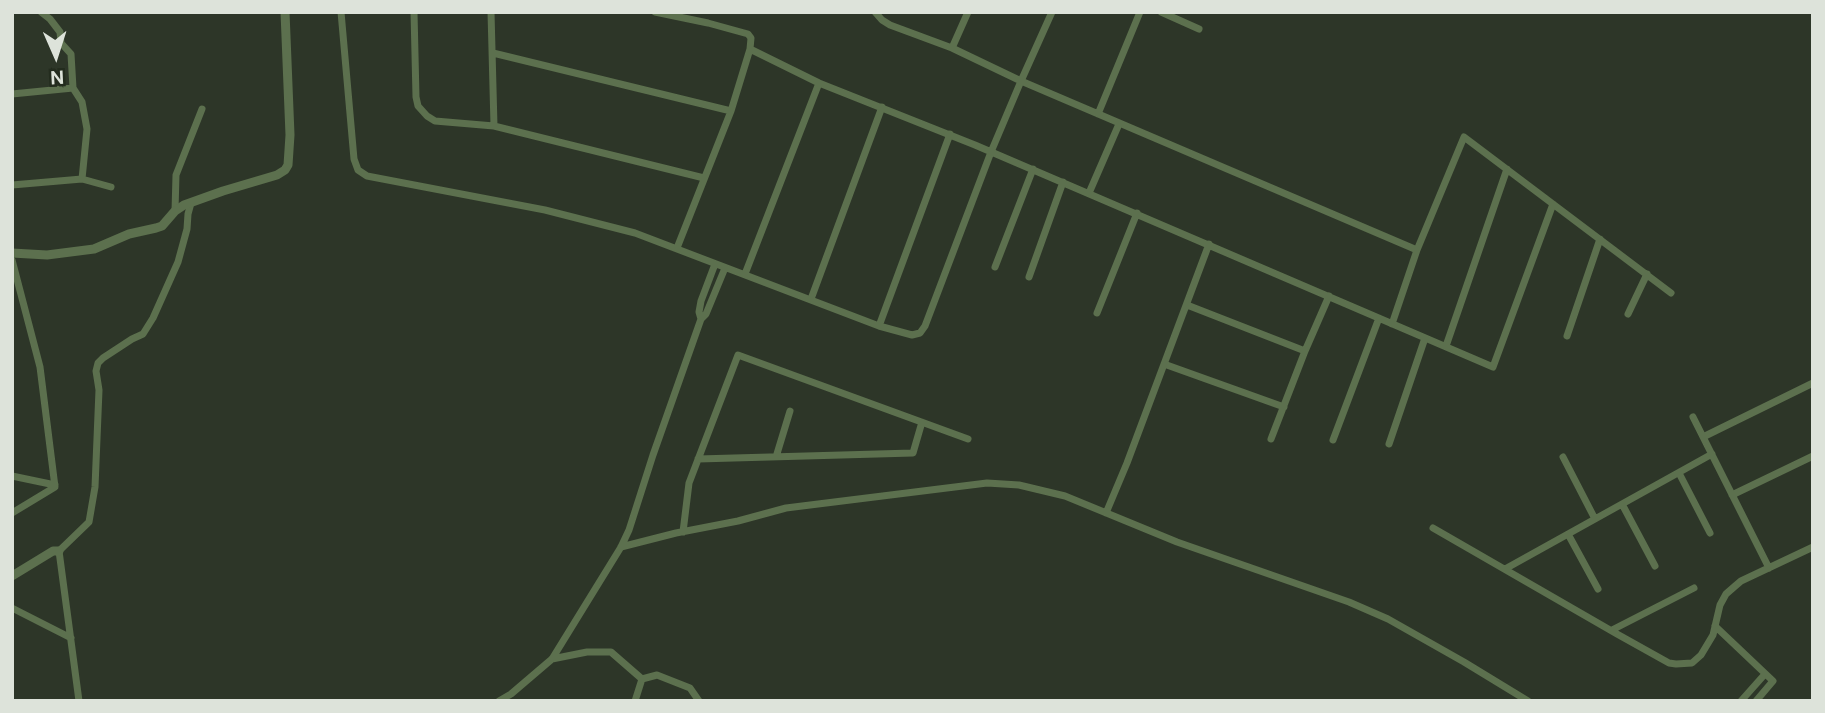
<!DOCTYPE html>
<html>
<head>
<meta charset="utf-8">
<style>
  body { margin:0 }
  #map { position:relative; width:1825px; height:713px; overflow:hidden; background:#2d3628; font-family:"DM Sans",sans-serif }
  canvas { display:block }
  .frame { position:absolute; inset:0; border:14px solid #dde3da; pointer-events:none }
  .north { position:absolute; left:21px; top:21px; width:70px; height:70px; -webkit-text-stroke:5px #232c1e; paint-order:stroke; rotate:177deg; font-size:19px; font-weight:700; line-height:28px; text-align:center; color:#dde3da }
  .north::after { content:''; display:block; margin:auto; width:24px; height:32px; background:#dde3da; clip-path:polygon(50% 0,100% 100%,50% 72%,0 100%) }
</style>
</head>
<body>
<div id="map">
<canvas width="1825" height="713"></canvas>
<div class="frame"></div>
<div class="north">N</div>
</div>
<script>
const c = document.querySelector('canvas').getContext('2d');
c.lineJoin = 'round';
function shape(rows) {
  const path = new Path2D();
  for (const r of rows) {
    path.moveTo(r[0], r[1]);
    for (let i = 2; i < r.length; i += 2) path.lineTo(r[i], r[i + 1]);
  }
  return path;
}
function strokePath(path, color, width, dash) {
  c.strokeStyle = color;
  c.lineWidth = width;
  c.lineCap = dash ? 'butt' : 'round';
  c.setLineDash(dash || []);
  c.stroke(path);
}
strokePath(shape([
  [41,12,50,19,60,32,61,43,71,54,73,88,82,102,87,129,82,179],
  [341,12,354,159,358,170,367,176,545,210,635,233,879,326,912,335,920,333,925,326,991,152,1021,81,1052,12],
  [414,12,416,97,418,106,427,116,435,121,494,126,704,178],
  [491,12,494,126],
  [655,12,708,23,748,34,751,38,750,49],
  [875,12,882,20,890,25,952,48],
  [968,12,952,48,1021,81,1417,250],
  [1161,12,1199,29],
  [493,53,731,111],
  [12,94,73,88],
  [1098,114,1140,12],
  [12,185,82,179,111,187],
  [1089,193,1119,124],
  [175,211,176,175,202,109],
  [677,248,731,111,750,49,819,83,975,145,1493,367,1553,204],
  [12,260,40,367,55,487,12,513],
  [995,267,1033,169],
  [745,274,819,83],
  [1029,277,1063,182],
  [811,299,882,107],
  [1187,305,1305,351],
  [1097,313,1137,213],
  [1628,314,1647,274],
  [701,319,699,312,701,301,715,264],
  [1392,324,1417,250,1464,137,1671,293],
  [879,326,950,134],
  [1567,336,1600,239],
  [1446,346,1507,169],
  [1164,364,1284,407],
  [1693,417,1769,568],
  [1703,437,1813,383],
  [1271,439,1305,351,1329,296],
  [1333,440,1379,318],
  [1389,444,1425,338],
  [776,457,790,411],
  [1563,457,1595,519],
  [698,459,913,453,922,422],
  [1679,473,1710,533],
  [12,476,55,485],
  [1732,495,1813,456],
  [1622,504,1655,566],
  [1106,513,1127,463,1209,244],
  [1433,528,1617,634,1669,663,1676,664,1692,663,1701,655,1713,635,1720,605,1726,594,1734,587,1741,581,1813,547],
  [683,532,689,483,738,355,968,439],
  [1568,534,1598,589],
  [621,547,676,533,738,521,786,508,987,483,1019,485,1065,496,1177,542,1349,602,1388,619,1464,662,1528,701],
  [1505,569,1712,454],
  [12,608,71,638],
  [1715,626,1773,681,1756,701],
  [1612,630,1694,588],
  [552,659,587,652,611,652,642,679,635,701],
  [642,679,657,675,690,688,699,701],
  [79,701,59,551,89,522,95,487,99,390,96,371,98,363,103,358,132,339,143,334,153,318,178,262,187,229,188,214,191,203],
  [499,701,511,694,552,659,621,547,629,530,653,455,701,319,706,314,725,268],
  [1741,701,1765,674]
]), '#5c704e', 7);
strokePath(shape([
  [12,253,47,255,94,249,129,234,156,228,162,226,175,211,184,205,223,191,277,175,285,170,288,165,290,135,285,12],
  [12,576,53,551,59,551]
]), '#5c704e', 9);
</script>
</body>
</html>
